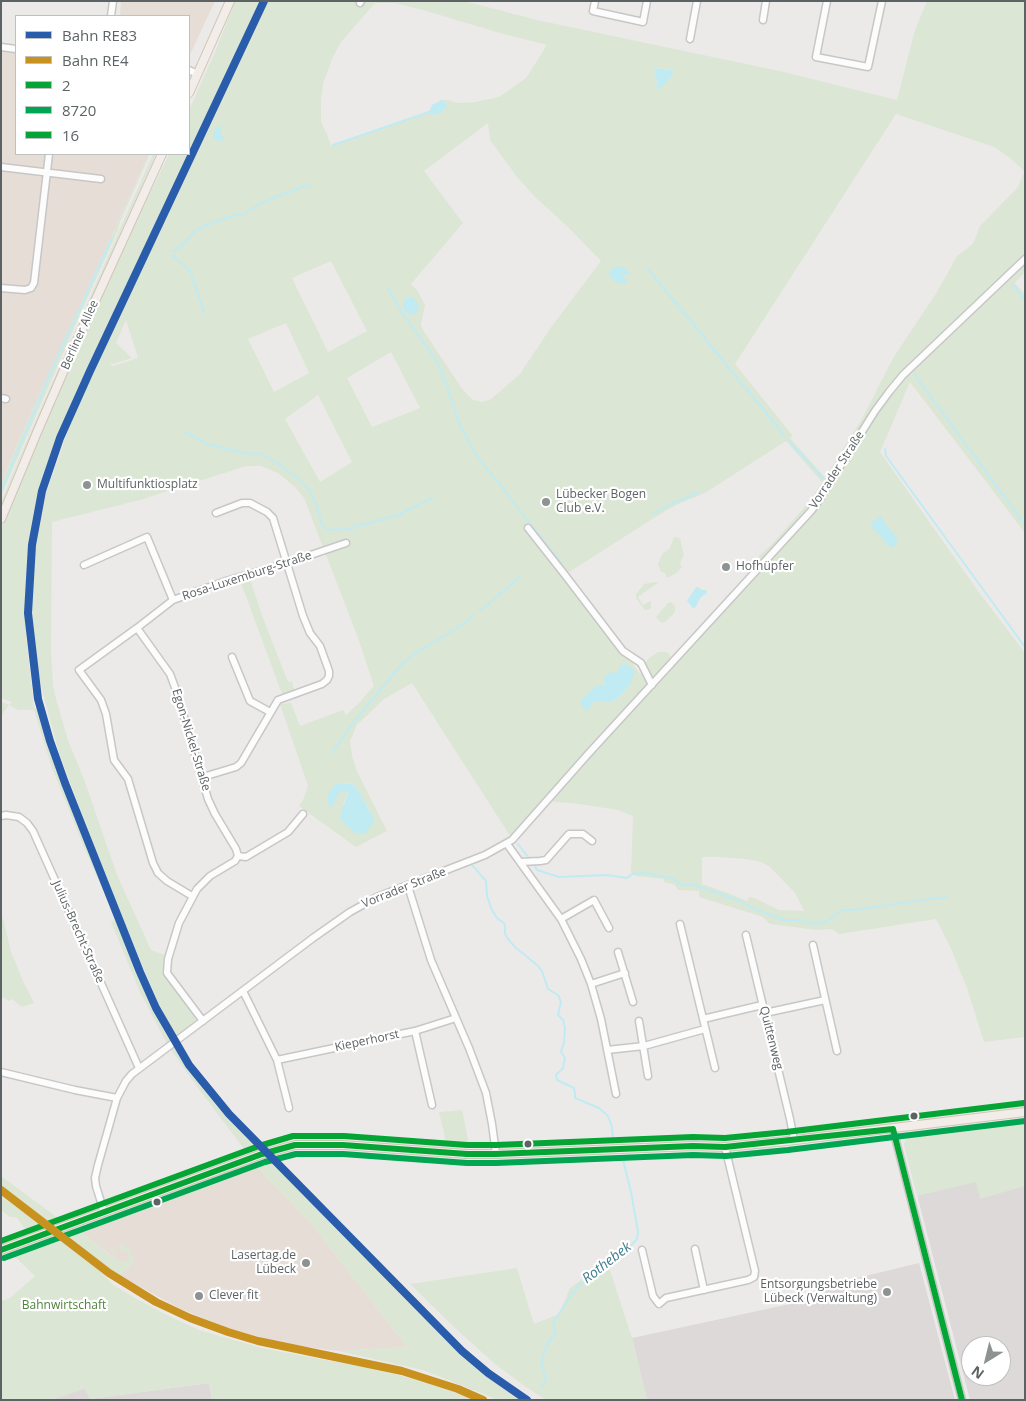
<!DOCTYPE html>
<html>
<head>
<meta charset="utf-8">
<style>
  body { margin:0 }
  #map { position:relative; width:1026px; height:1401px; overflow:hidden; background:#eceae8; font-family:"Open Sans",sans-serif }
  canvas { display:block }
  .frame { position:absolute; inset:0; border:2px solid #5d6365; pointer-events:none }
  .legend { position:absolute; left:15px; top:15px; width:175px; height:140px; box-sizing:border-box; background:#fff; border:1px solid #bec1c1; margin:0; padding:6px 9px; list-style:none; font-size:15px; color:#5d6365 }
  .legend li { display:flex; align-items:center; gap:10px; height:25px }
  .legend b { width:25px; border:1px solid #bec1c1 }
  .north { position:absolute; left:961px; top:1336px; width:50px; height:50px; box-sizing:border-box; background:#fff; border:1px solid #bec1c1; border-radius:50%; rotate:216deg; font-size:14px; font-weight:700; line-height:20px; text-align:center; color:#5d6365 }
  .north::after { content:''; display:block; margin:auto; width:18px; height:22px; background:#8f9293; clip-path:polygon(50% 0,100% 100%,50% 72%,0 100%) }
</style>
</head>
<body>
<div id="map">
<canvas width="1026" height="1401"></canvas>
<div class="frame"></div>
<ul class="legend">
<li><b style="height:6px;background:#295caa"></b>Bahn RE83</li>
<li><b style="height:6px;background:#c9921e"></b>Bahn RE4</li>
<li><b style="height:6px;background:#04a535"></b>2</li>
<li><b style="height:6px;background:#00a651"></b>8720</li>
<li><b style="height:6px;background:#04a535"></b>16</li>
</ul>
<div class="north">N</div>
</div>
<script>
const c = document.querySelector('canvas').getContext('2d');
c.lineJoin = 'round';
function fill(path, color) {
  c.fillStyle = color;
  c.fill(path, 'evenodd');
}
function shape(rows) {
  const path = new Path2D();
  for (const r of rows) {
    path.moveTo(r[0], r[1]);
    for (let i = 2; i < r.length; i += 2) path.lineTo(r[i], r[i + 1]);
  }
  return path;
}
function strokePath(path, color, width, dash) {
  c.strokeStyle = color;
  c.lineWidth = width;
  c.lineCap = dash ? 'butt' : 'round';
  c.setLineDash(dash || []);
  c.stroke(path);
}
function label(font, color, halo, rows, align = 'center') {
  c.font = font + ' "Open Sans",sans-serif';
  c.lineWidth = 4.5;
  c.setLineDash([]);
  c.textBaseline = 'middle';
  c.strokeStyle = halo;
  c.fillStyle = color;
  for (const [text, x, y, turn = 0] of rows) {
    c.save();
    c.translate(x, y);
    c.rotate((+turn || 0) * Math.PI / 180);
    c.textAlign = isNaN(turn) ? turn : align;
    if (halo) c.strokeText(text, 0, 0);
    c.fillText(text, 0, 0);
    c.restore();
  }
}
fill(shape([
  [121,1,215,1,189,57,189,16,120,16],
  [1,49,16,51,16,154,149,154,19,440,1,484],
  [254,1162,268,1179,310,1222,407,1347,338,1351,286,1344,228,1328,181,1309,120,1276,134,1261,129,1255,129,1262,122,1262,118,1261,76,1229,204,1180]
]), '#e5ddd6');
fill(shape([
  [1025,1120,1025,1400,970,1400,904,1144,910,1133],
  [971,1346,1001,1346,1001,1376,971,1376],
  [919,1263,955,1400,647,1400,632,1338,818,1298,816,1288],
  [209,1383,212,1400,52,1400,85,1388,90,1399]
]), '#dcd9d8');
fill(shape([
  [235,1,260,1,189,153,189,110,216,50],
  [267,1,464,1,537,20,784,72,897,100,915,30,927,1,1025,1,1025,272,1015,283,1025,294,1025,533,910,382,880,452,978,591,1025,653,1025,1037,984,1042,967,988,951,949,936,919,839,934,832,929,816,930,770,924,763,917,699,897,699,891,678,890,675,885,664,882,664,879,636,876,631,872,633,816,618,810,572,803,554,802,546,796,512,839,412,683,384,699,358,724,358,722,350,741,352,756,357,771,387,831,356,847,299,806,303,800,308,786,280,704,291,703,300,726,343,710,346,715,359,703,374,686,358,638,304,498,295,487,278,473,261,466,246,466,140,500,52,522,51,651,53,685,56,699,68,740,85,782,117,875,151,950,165,955,165,974,170,983,196,1017,195,1021,176,1037,163,1014,120,913,60,756,45,701,38,672,31,600,34,559,40,517,45,496,71,422,100,357,175,200,208,126],
  [375,3,395,3,423,10,500,33,547,45,526,78,499,97,475,102,457,103,448,100,441,100,446,102,447,104,442,112,433,115,429,112,331,146,327,134,321,122,321,99,323,84,332,59,341,42],
  [655,68,671,70,656,87,657,83],
  [896,114,994,147,1010,158,1021,168,1024,172,1018,187,980,226,973,244,957,256,937,292,893,358,862,419,827,474,830,478,828,481,790,438,793,436,735,364],
  [488,123,490,140,517,177,536,198,567,226,601,261,552,326,519,375,491,399,482,402,473,400,463,390,423,330,421,324,425,305,417,290,411,284,463,223,424,171],
  [331,261,367,331,328,352,292,278],
  [126,320,138,358,113,366,109,363,113,364,132,358,116,343],
  [286,323,309,373,274,392,248,339],
  [391,352,420,408,372,427,347,378],
  [318,395,352,462,320,482,285,419],
  [786,441,822,482,809,502,773,543,758,557,761,562,650,683,644,672,640,674,633,664,635,661,563,576,657,516,676,505,705,493],
  [625,664,631,667,629,686,618,698,611,702,593,702,590,706,584,697,597,686,600,687,605,682,603,678,617,673,619,670,619,665],
  [343,783,352,784,356,787,373,817,343,804,348,793,347,791,340,791,327,798,334,786],
  [702,857,718,857,746,859,761,862,769,866,795,893,804,911,779,910,754,898,749,897,747,901,730,894,702,884],
  [149,154,150,154,120,222,118,230,82,310,1,496,1,484,19,440],
  [153,154,156,154,21,457,1,506,1,502,20,456],
  [169,154,188,154,74,396,57,437,45,471,35,512,28,556,25,600,26,636,34,709,38,707,46,738,66,793,143,987,164,1031,192,1074,232,1122,446,1341,492,1380,521,1400,498,1400,423,1370,338,1351,407,1347,310,1222,268,1179,254,1162,195,1084,167,1044,140,992,111,922,115,920,109,904,83,845,52,768,34,710,18,710,9,705,1,716,1,702,9,705,12,702,1,698,1,529,41,432,75,355,137,218,157,179],
  [674,537,676,537,680,538,684,555,680,563,682,567,675,574,668,578,666,576,665,573,661,572,658,565,662,554,670,548],
  [250,579,263,618,288,682,292,681,294,690,282,694,241,583],
  [655,582,659,582,638,597,643,605,650,601,651,603,651,608,647,610,645,610,636,598,636,594,644,584],
  [671,602,675,606,675,612,665,622,662,623,656,617,668,603],
  [658,652,667,652,671,657,652,678,646,668,646,663,648,659],
  [3,918,11,952,24,983,34,1003,22,1007,12,999,9,1001,1,996,1,920],
  [462,1110,469,1144,446,1142,439,1112],
  [884,1117,886,1126,804,1135,798,1132,797,1127],
  [1025,1120,1025,1186,980,1199,976,1182,917,1196,904,1144,910,1133],
  [1,1176,58,1218,76,1229,111,1256,122,1262,129,1262,127,1251,121,1252,119,1247,113,1249,115,1255,109,1250,124,1244,126,1248,128,1247,127,1243,134,1261,120,1276,90,1255,1,1186],
  [1,1195,96,1267,112,1284,133,1297,163,1313,199,1330,262,1348,368,1368,410,1378,459,1394,474,1400,212,1400,209,1383,90,1399,85,1388,52,1400,1,1400,1,1301,10,1298,35,1276,12,1254,40,1242,27,1231,16,1217,10,1217,1,1210],
  [607,1261,632,1338,647,1400,546,1400,526,1387,495,1364,456,1329,410,1284,517,1268,534,1324,559,1314,570,1288]
]), '#dbe6d5');
fill(shape([
  [654,68,671,70,674,73,664,85,659,89,656,87,657,83],
  [441,100,446,102,447,105,442,112,433,115,429,112,432,105],
  [222,126,220,132,221,135,224,137,223,140,218,141,213,139,213,135,216,127],
  [619,266,625,268,629,272,628,275,622,274,627,281,625,284,615,282,610,276,609,273,611,269],
  [412,297,417,303,419,307,417,312,411,315,404,310,403,304,406,298],
  [880,516,898,540,898,543,891,548,871,526,872,522],
  [696,587,698,587,702,590,706,590,707,593,701,597,695,608,693,608,687,601],
  [625,664,631,667,635,672,629,686,618,698,611,702,593,702,588,711,584,709,580,702,584,697,592,689,597,686,600,686,605,683,603,678,611,672,617,673,619,670,619,665],
  [337,783,352,784,356,787,373,817,373,822,371,826,364,834,355,833,342,821,340,817,341,812,348,793,347,791,340,791,332,807,330,806,327,803,327,798,330,791]
]), '#c0ebf2');
strokePath(shape([
  [333,145,429,112],
  [172,251,181,247,195,231,207,225,232,216,244,214,261,203,310,184],
  [173,256,190,271,204,312],
  [648,269,784,435],
  [1012,284,1025,301],
  [388,288,402,313,436,360,446,383,460,426,477,456,562,564],
  [915,375,1025,525],
  [185,432,207,444,244,453,262,454,269,458,298,478,307,487,315,501,323,526,329,530,348,529,398,515,433,498],
  [788,440,823,478],
  [885,449,886,456,1025,647],
  [1,491,53,367,112,238],
  [653,514,671,504,699,492],
  [480,611,520,577],
  [332,753,352,724,402,664,414,654,459,627,474,615],
  [518,844,528,857],
  [473,866,486,881,487,896,491,908,497,918,504,923,505,926,505,934,508,939,515,947,537,965,542,971,548,989,558,995,561,1002,558,1015,563,1020,565,1028,564,1042,561,1052,565,1058,563,1068,556,1075,557,1080,574,1088,575,1093,575,1098,599,1108,608,1116,612,1127,613,1140],
  [535,866,537,870,559,877,607,875,627,878,632,874,644,873,672,878,681,885,691,884,740,901,750,907,784,920,797,920,816,924,827,921,842,910,852,910,946,897],
  [541,1387,546,1380,541,1362,548,1342,555,1335,554,1321,577,1287,628,1249,637,1239,638,1232,631,1192,622,1156]
]), '#c0ebf2', 2);
const minor = shape([
  [595,1,593,11,643,22,647,1],
  [827,1,816,57,868,67,882,1],
  [360,3,361,1],
  [111,16,113,1],
  [763,20,766,1],
  [690,39,697,1],
  [1,47,16,49],
  [189,70,197,74],
  [1,167,101,179],
  [1,288,25,290,31,288,34,283,49,154],
  [1,398,6,399],
  [528,528,565,575,623,651,641,663,652,685],
  [84,565,147,537,173,600],
  [137,628,170,674,176,690,208,799,215,814,236,849,238,856],
  [232,657,250,701,270,712],
  [203,777,236,767,241,763,278,700,322,684,327,680,329,676,329,671,320,646,310,633,303,616,273,518,267,512,250,503,242,503,216,513],
  [1,816,6,815,19,817,27,823,33,831,139,1068],
  [507,844,561,919,581,959,591,984,601,1019,616,1094],
  [238,856,246,857,288,832,303,814],
  [520,862,540,861,546,860,569,834,583,834,592,841],
  [408,886,431,960,469,1048,486,1093,492,1124,496,1154],
  [192,896,167,881,158,873,153,863,128,779,114,760,106,714,101,700,79,670,137,628,173,600,226,581,287,563,346,543],
  [561,919,594,900,609,928],
  [680,924,715,1068],
  [746,935,790,1119,794,1140],
  [813,945,837,1051],
  [618,952,633,1002],
  [591,984,625,973],
  [243,991,277,1060,289,1108],
  [765,1013,825,1000],
  [703,1019,762,1005],
  [203,1021,167,973,168,959,179,923,197,889,210,876,235,861,238,856],
  [639,1021,648,1076],
  [415,1031,432,1105],
  [607,1050,644,1046,705,1029],
  [277,1060,415,1031,456,1018],
  [1,1072,75,1090,117,1098],
  [893,1129,962,1400],
  [104,1212,96,1186,95,1178,98,1165,117,1098,126,1081,132,1074,313,938,350,912,377,897,485,855,512,840,589,753,811,511,817,503,875,411,889,392,903,375,1025,259],
  [695,1249,704,1290],
  [642,1250,653,1296,659,1304,666,1298,748,1280,754,1277,755,1271,725,1147]
]);
const major = shape([
  [189,93,230,1],
  [1,519,38,430,71,354,162,154],
  [1,1250,33,1238,262,1154,295,1145,343,1145,467,1154,496,1154,693,1146,725,1147,787,1141,1025,1112]
]);
strokePath(minor, '#c7c7c6', 9);
strokePath(major, '#d2c4b8', 10);
strokePath(minor, '#fcfcfc', 6);
strokePath(major, '#f2ede9', 8);
strokePath(shape([
  [893,1129,962,1400],
  [1,1250,262,1154,295,1145,343,1145,467,1154,496,1154,693,1146,725,1147,893,1129]
]), '#04a535', 6);
strokePath(shape([
  [4,1258,265,1162,296,1154,343,1154,467,1163,496,1163,693,1155,726,1156,788,1150,1025,1121]
]), '#00a651', 6);
strokePath(shape([
  [1,1241,259,1146,293,1136,344,1136,467,1145,496,1145,693,1137,725,1138,786,1132,1024,1103]
]), '#04a535', 6);
strokePath(shape([
  [264,1,90,371,60,438,42,491,32,545,28,613,38,699,50,741,65,783,140,972,156,1008,189,1065,229,1114,462,1351,488,1373,527,1400]
]), '#295caa', 8);
strokePath(shape([
  [1,1190,109,1273,156,1302,190,1318,228,1332,258,1341,402,1371,458,1389,483,1400]
]), '#c9921e', 8);
for (const [x, y, r, color] of [
  [87,485,5,"#8f9293"],
  [546,502,5,"#8f9293"],
  [726,567,5,"#8f9293"],
  [914,1116,4.5,"#5d6365"],
  [528,1144,4.5,"#5d6365"],
  [157,1202,4.5,"#5d6365"],
  [306,1263,5,"#8f9293"],
  [887,1292,5,"#8f9293"],
  [199,1296,5,"#8f9293"]
]) {
  const dot = new Path2D();
  dot.arc(x, y, r, 0, 2 * Math.PI);
  c.fillStyle = color;
  c.fill(dot);
  strokePath(dot, '#fff', 2);
}
label('12px', '#5d6365', '#fff', [
  ["Berliner Allee",80,335,-66],
  ["Vorrader Straße",837,470,-57],
  ["Rosa-Luxemburg-Straße",247,576,-18],
  ["Egon-Nickel-Straße",191,740,73],
  ["Vorrader Straße",404,888,-22],
  ["Julius-Brecht-Straße",78,932,66],
  ["Quittenweg",771,1038,76],
  ["Kieperhorst",367,1041,-12]
]);
label('12px', '#5d6365', '#fff', [
  ["Multifunktiosplatz",97,485],
  ["Lübecker Bogen",556,495],
  ["Club e.V.",556,509],
  ["Hofhüpfer",736,567],
  ["Lasertag.de",296,1256,"right"],
  ["Lübeck",296,1270,"right"],
  ["Entsorgungsbetriebe",877,1285,"right"],
  ["Lübeck (Verwaltung)",877,1299,"right"],
  ["Clever fit",209,1296]
], 'left');
label('12px', '#4e833e', '#fff', [
  ["Bahnwirtschaft",64,1306]
]);
label('italic 14px', '#417e8f', '#fff', [
  ["Rothebek",607,1263,-38]
]);
</script>
</body>
</html>
